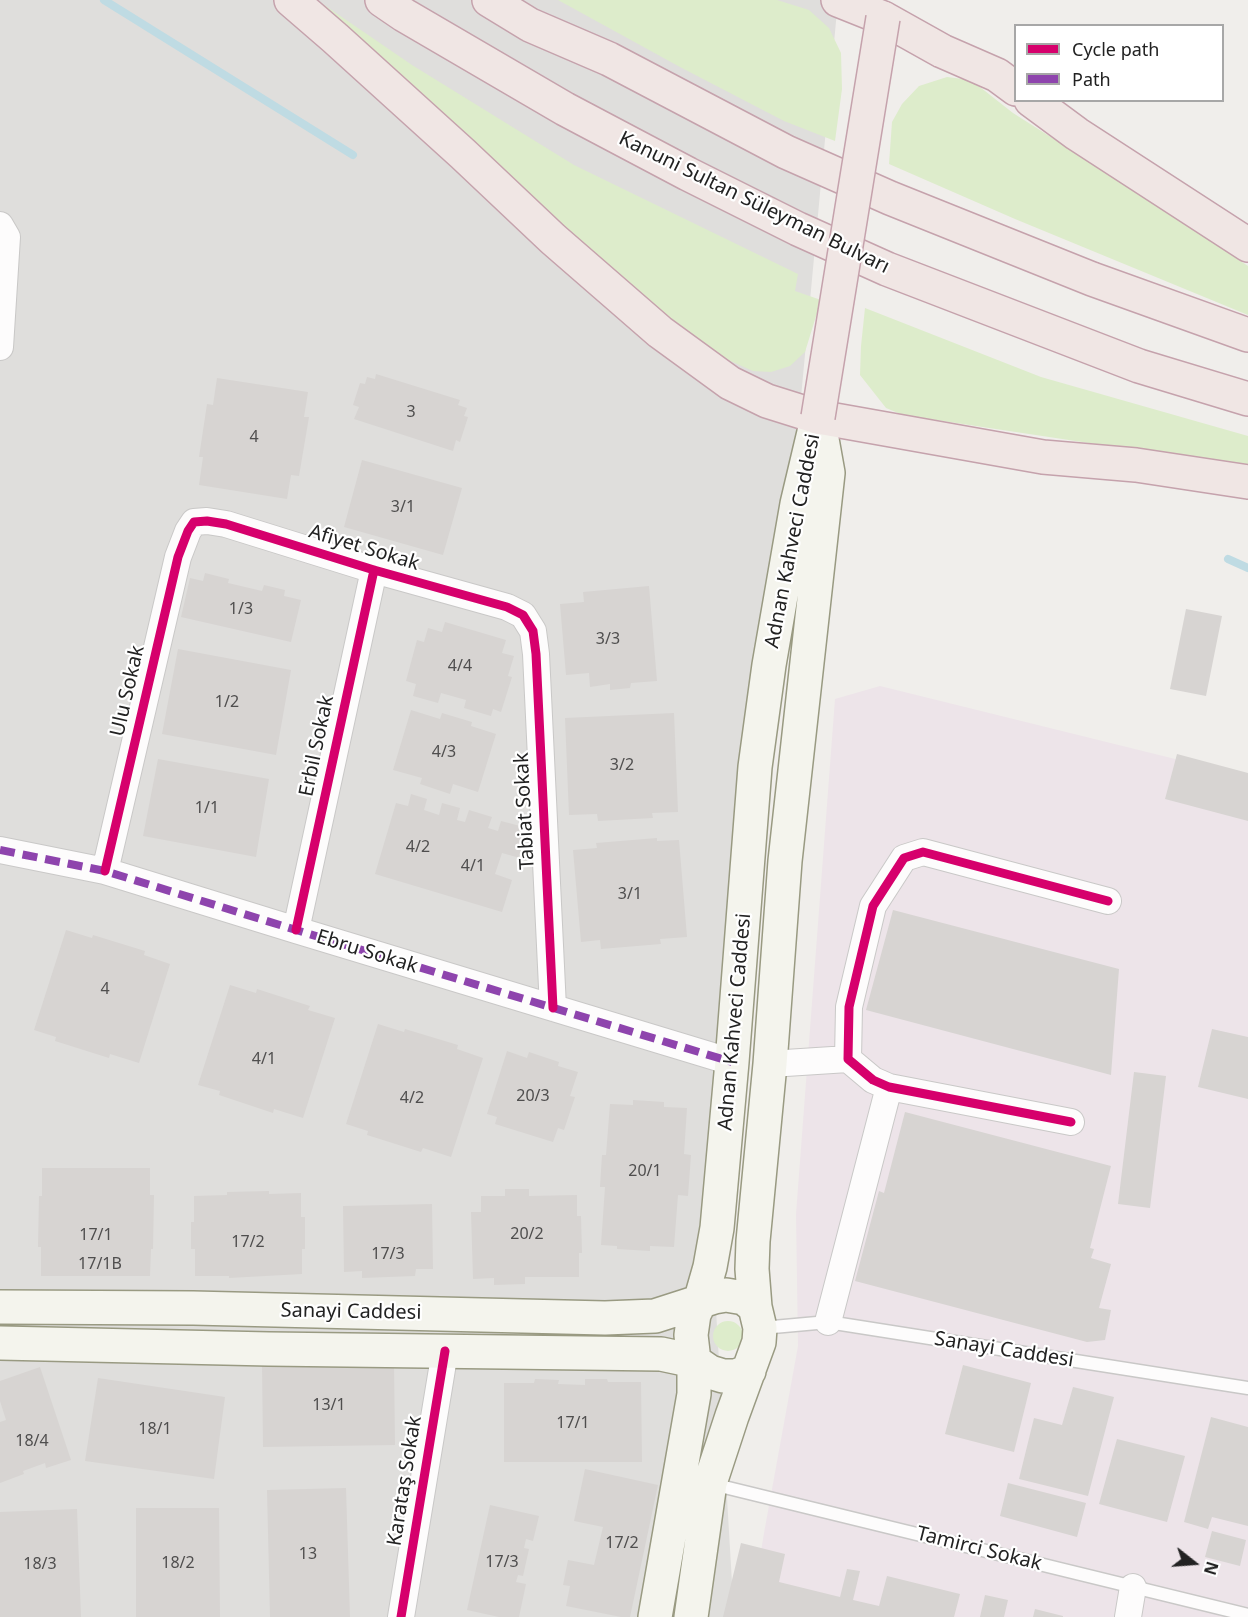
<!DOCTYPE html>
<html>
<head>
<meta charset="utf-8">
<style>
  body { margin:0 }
  #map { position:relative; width:1248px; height:1617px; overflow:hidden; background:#f0eeeb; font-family:"Noto Sans",sans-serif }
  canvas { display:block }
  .legend { position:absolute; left:1014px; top:24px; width:210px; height:78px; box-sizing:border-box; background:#fff; border:2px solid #a7a7a7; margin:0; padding:8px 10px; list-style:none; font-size:18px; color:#222 }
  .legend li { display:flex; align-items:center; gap:12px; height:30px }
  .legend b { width:30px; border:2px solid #a7a7a7 }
  .north { position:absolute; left:1164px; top:1533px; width:60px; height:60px; -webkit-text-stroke:4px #fff; paint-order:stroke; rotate:107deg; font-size:16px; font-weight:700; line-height:24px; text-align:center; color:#222 }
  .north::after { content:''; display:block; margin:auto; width:21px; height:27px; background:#222; clip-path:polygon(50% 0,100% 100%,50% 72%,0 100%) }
</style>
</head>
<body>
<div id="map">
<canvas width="1248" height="1617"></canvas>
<ul class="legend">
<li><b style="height:8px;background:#d6006c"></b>Cycle path</li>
<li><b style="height:8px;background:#8e44ad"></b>Path</li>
</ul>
<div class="north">N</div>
</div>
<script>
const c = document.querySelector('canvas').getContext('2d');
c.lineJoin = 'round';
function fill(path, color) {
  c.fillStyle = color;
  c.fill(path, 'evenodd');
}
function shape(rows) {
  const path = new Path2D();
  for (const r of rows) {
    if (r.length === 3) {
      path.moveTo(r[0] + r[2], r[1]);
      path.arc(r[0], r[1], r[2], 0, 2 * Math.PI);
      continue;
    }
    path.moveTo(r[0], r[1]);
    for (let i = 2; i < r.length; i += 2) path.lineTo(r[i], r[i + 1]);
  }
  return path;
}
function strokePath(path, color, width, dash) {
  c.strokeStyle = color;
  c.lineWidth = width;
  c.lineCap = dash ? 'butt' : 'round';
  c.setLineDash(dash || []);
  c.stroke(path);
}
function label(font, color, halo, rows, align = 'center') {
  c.font = font + ' "Noto Sans",sans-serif';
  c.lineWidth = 4.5;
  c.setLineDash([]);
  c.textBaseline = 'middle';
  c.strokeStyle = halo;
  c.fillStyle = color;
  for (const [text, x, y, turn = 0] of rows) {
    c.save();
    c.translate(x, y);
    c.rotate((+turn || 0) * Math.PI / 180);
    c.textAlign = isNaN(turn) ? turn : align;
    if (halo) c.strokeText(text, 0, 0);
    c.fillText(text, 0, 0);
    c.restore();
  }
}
fill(shape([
  [0,0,838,0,716,1310,734,1617,0,1617]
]), '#dfdedc');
fill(shape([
  [880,686,1248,777,1248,1617,750,1617,764,1533,798,1346,796,1214,835,699]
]), '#ede4e9');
fill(shape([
  [314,0,317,0,412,65,574,165,798,274,795,291,821,300,805,352,790,366,771,372,753,371,726,359,679,326,633,287,505,174],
  [558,0,777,0,809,10,829,28,841,53,842,89,835,141,784,121,680,67],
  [947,77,971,80,1013,113,1134,190,1248,266,1248,315,1015,219,889,164,892,122,902,104,919,86],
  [865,308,1041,377,1248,436,1248,465,1175,456,903,415,886,408,860,375,861,346],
  [728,1336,15]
]), '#ddeccb');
strokePath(shape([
  [104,0,353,155],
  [1228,559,1248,568]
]), '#bfdbe3', 8);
fill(shape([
  [376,374,460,400,458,405,467,408,464,416,468,417,460,442,456,440,453,451,354,419,359,407,353,405,360,383,365,384,367,377,375,379],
  [217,378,308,392,304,417,309,417,299,476,291,475,287,499,199,485,203,457,199,457,207,404,213,405],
  [362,460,462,488,443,555,344,527],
  [205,573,229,579,228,583,262,591,264,585,285,590,284,596,301,600,291,642,181,617,190,578,203,581],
  [649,586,657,681,631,683,630,688,610,690,610,684,590,687,589,673,566,675,560,604,584,602,583,592],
  [1186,609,1222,616,1206,696,1170,689],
  [445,622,506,640,502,653,514,656,508,676,512,677,501,712,493,709,491,716,464,708,466,700,441,693,438,703,413,696,416,684,406,681,417,640,424,642,428,628,442,632],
  [178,649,291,670,276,755,162,734],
  [411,710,440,719,442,713,472,722,471,726,496,734,478,792,453,784,450,794,420,784,422,778,393,770],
  [674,713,678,812,652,813,653,818,598,821,597,814,569,815,565,718],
  [1177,754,1248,773,1248,821,1165,799],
  [158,759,269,779,256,857,143,836],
  [411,794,427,799,424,810,439,815,442,803,460,808,457,820,465,822,469,810,492,817,488,828,498,831,501,821,524,827,521,839,526,840,520,858,502,853,495,874,512,880,502,912,375,874,396,803,408,806],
  [657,838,657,841,679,840,687,937,660,939,661,944,601,949,600,940,581,942,573,850,597,848,596,843],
  [893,910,1119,969,1111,1075,866,1010],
  [66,930,92,938,93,935,145,951,144,955,170,964,139,1063,110,1054,109,1058,55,1041,56,1037,34,1030],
  [230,985,256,993,257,989,310,1006,308,1010,335,1018,303,1118,274,1109,273,1113,219,1095,220,1091,198,1085],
  [378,1024,404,1032,405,1029,458,1045,457,1049,483,1058,451,1157,423,1148,421,1152,367,1135,368,1131,346,1124],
  [1212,1029,1248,1037,1248,1099,1198,1087],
  [507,1051,527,1058,529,1052,559,1062,558,1066,578,1072,570,1096,575,1097,564,1130,558,1128,553,1142,495,1124,497,1117,487,1114],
  [1134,1072,1166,1076,1150,1208,1118,1204],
  [633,1100,664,1102,664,1107,687,1108,684,1154,691,1155,688,1196,678,1195,674,1247,650,1246,650,1251,617,1249,617,1246,601,1245,605,1187,600,1187,602,1155,606,1155,610,1104,633,1105],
  [905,1112,1111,1166,1090,1248,1094,1249,1091,1258,1111,1264,1099,1308,1111,1310,1105,1340,1087,1342,855,1281,879,1191,884,1193],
  [42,1168,150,1168,150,1195,154,1195,153,1249,151,1249,150,1276,41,1276,41,1247,38,1247,39,1196,42,1196],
  [505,1189,529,1189,529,1196,577,1195,577,1216,581,1216,582,1253,579,1253,579,1277,525,1277,525,1284,494,1285,494,1278,473,1279,471,1212,481,1212,481,1196,505,1196],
  [269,1191,269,1194,301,1193,301,1217,305,1217,305,1249,302,1249,302,1274,229,1278,229,1276,195,1276,195,1249,191,1249,191,1222,194,1222,194,1196,227,1195,227,1192],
  [432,1204,433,1269,416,1269,415,1276,362,1278,362,1271,344,1272,343,1206],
  [394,1363,395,1445,263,1447,262,1364],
  [963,1365,1031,1383,1014,1452,945,1434],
  [40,1367,71,1460,46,1468,45,1463,23,1471,24,1474,0,1483,0,1422,6,1420,0,1401,0,1381],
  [98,1378,225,1397,214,1479,85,1461],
  [535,1379,559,1380,558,1384,585,1385,585,1379,607,1379,608,1382,641,1382,642,1462,504,1462,504,1383,534,1383],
  [1073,1387,1114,1397,1088,1496,1019,1479,1034,1418,1062,1425],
  [1211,1417,1248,1427,1248,1526,1212,1517,1208,1529,1184,1522],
  [1117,1439,1185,1456,1167,1522,1099,1504],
  [585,1469,658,1485,630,1617,621,1617,566,1606,570,1586,563,1585,568,1560,594,1565,603,1527,574,1521],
  [1008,1483,1086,1503,1077,1537,1000,1516],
  [346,1488,350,1617,270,1617,267,1490],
  [490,1505,539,1516,533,1541,526,1539,524,1548,529,1549,523,1576,518,1575,516,1582,526,1584,519,1617,499,1617,467,1610],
  [136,1508,219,1508,220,1617,136,1617],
  [77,1509,81,1617,0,1617,0,1512],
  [1212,1531,1246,1540,1240,1566,1205,1557],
  [741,1543,785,1554,779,1582,840,1597,847,1569,860,1571,853,1600,879,1606,887,1576,960,1594,954,1617,723,1617],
  [985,1595,1008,1600,1004,1617,980,1617],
  [1035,1609,1063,1616,1063,1617,1033,1617]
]), '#d7d4d2');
const service = shape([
  [762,1328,828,1322,1248,1388],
  [712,1484,1248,1615]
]);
const minor = shape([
  [0,225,7,237,0,347],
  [0,850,105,871,296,930,732,1062],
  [105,871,178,557,188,531,194,522,207,521,226,524,374,570,507,607,523,615,533,631,536,654,553,1008],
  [296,930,374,570],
  [770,1064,848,1059],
  [1071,1122,889,1087,873,1080,848,1059,849,1007,873,906,904,858,923,852,1108,901],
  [828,1322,889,1087],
  [401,1617,445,1351],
  [1128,1617,1133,1587]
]);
const secondary = shape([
  [0,1307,193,1308,605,1318,655,1316,714,1297,726,1295,744,1298,755,1307],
  [0,1343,269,1349,661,1354,694,1361,710,1372,723,1376,736,1376,749,1371],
  [655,1617,694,1394,694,1361,691,1335,694,1314,700,1302,710,1267,717,1228,732,1062,755,767,769,665,797,504,815,428],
  [691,1617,710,1483,732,1416,759,1342,760,1328,755,1307,752,1269,753,1241,770,1064,785,861,828,473,818,417]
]);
const trunk = shape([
  [291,0,335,38,463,154,553,239,660,332,730,383,767,401,818,417,1043,457,1136,465,1248,482],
  [382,0,404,15,565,109,688,174,798,229,887,269,1139,366,1248,399],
  [489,0,530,25,609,59,786,152,890,198,1092,279,1248,335],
  [838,0,883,18,942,51,997,75,1016,89],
  [1031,100,1077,134,1248,245]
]);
strokePath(service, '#c9c8c7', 15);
strokePath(minor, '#c9c8c7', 28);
strokePath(secondary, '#999a82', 36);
strokePath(trunk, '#c5a2ac', 36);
strokePath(service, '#fdfcfc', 12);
strokePath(minor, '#fdfcfc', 26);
strokePath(secondary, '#f4f4ed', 33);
strokePath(trunk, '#f0e6e4', 33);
const trunkBridge = shape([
  [818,417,883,18]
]);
strokePath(trunkBridge, '#c5a2ac', 36, []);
strokePath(trunkBridge, '#f0e6e4', 33);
strokePath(shape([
  [0,850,105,871,296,930,732,1062]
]), '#8e44ad', 8, [15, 8]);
strokePath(shape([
  [105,871,178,557,188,531,194,522,207,521,226,524,374,570,507,607,523,615,533,631,536,654,553,1008],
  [296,930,374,570],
  [1071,1122,889,1087,873,1080,848,1059,849,1007,873,906,904,858,923,852,1108,901],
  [401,1617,445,1351]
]), '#d6006c', 9);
label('16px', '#4f4e4e', null, [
  ["3",411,412],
  ["4",254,437],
  ["3/1",403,507],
  ["1/3",241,609],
  ["3/3",608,639],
  ["4/4",460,666],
  ["1/2",227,702],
  ["4/3",444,752],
  ["3/2",622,765],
  ["1/1",207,808],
  ["4/2",418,847],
  ["4/1",473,866],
  ["3/1",630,894],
  ["4",105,989],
  ["4/1",264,1059],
  ["20/3",533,1096],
  ["4/2",412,1098],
  ["20/1",645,1171],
  ["20/2",527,1234],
  ["17/1",96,1235],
  ["17/2",248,1242],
  ["17/3",388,1254],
  ["17/1B",100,1264],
  ["13/1",329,1405],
  ["17/1",573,1423],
  ["18/1",155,1429],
  ["18/4",32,1441],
  ["17/2",622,1543],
  ["13",308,1554],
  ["17/3",502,1562],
  ["18/2",178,1563],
  ["18/3",40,1564]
]);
label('20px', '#222', '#fff', [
  ["Kanuni Sultan Süleyman Bulvarı",754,203,26],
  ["Adnan Kahveci Caddesi",793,541,-79],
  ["Afiyet Sokak",364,548,17],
  ["Ulu Sokak",128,691,-77],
  ["Erbil Sokak",317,746,-78],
  ["Tabiat Sokak",525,811,-93],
  ["Ebru Sokak",367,952,17],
  ["Adnan Kahveci Caddesi",735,1022,-85],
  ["Sanayi Caddesi",351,1312,1],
  ["Sanayi Caddesi",1004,1350,9],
  ["Karataş Sokak",405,1481,-81],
  ["Tamirci Sokak",979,1549,14]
]);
</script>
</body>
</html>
